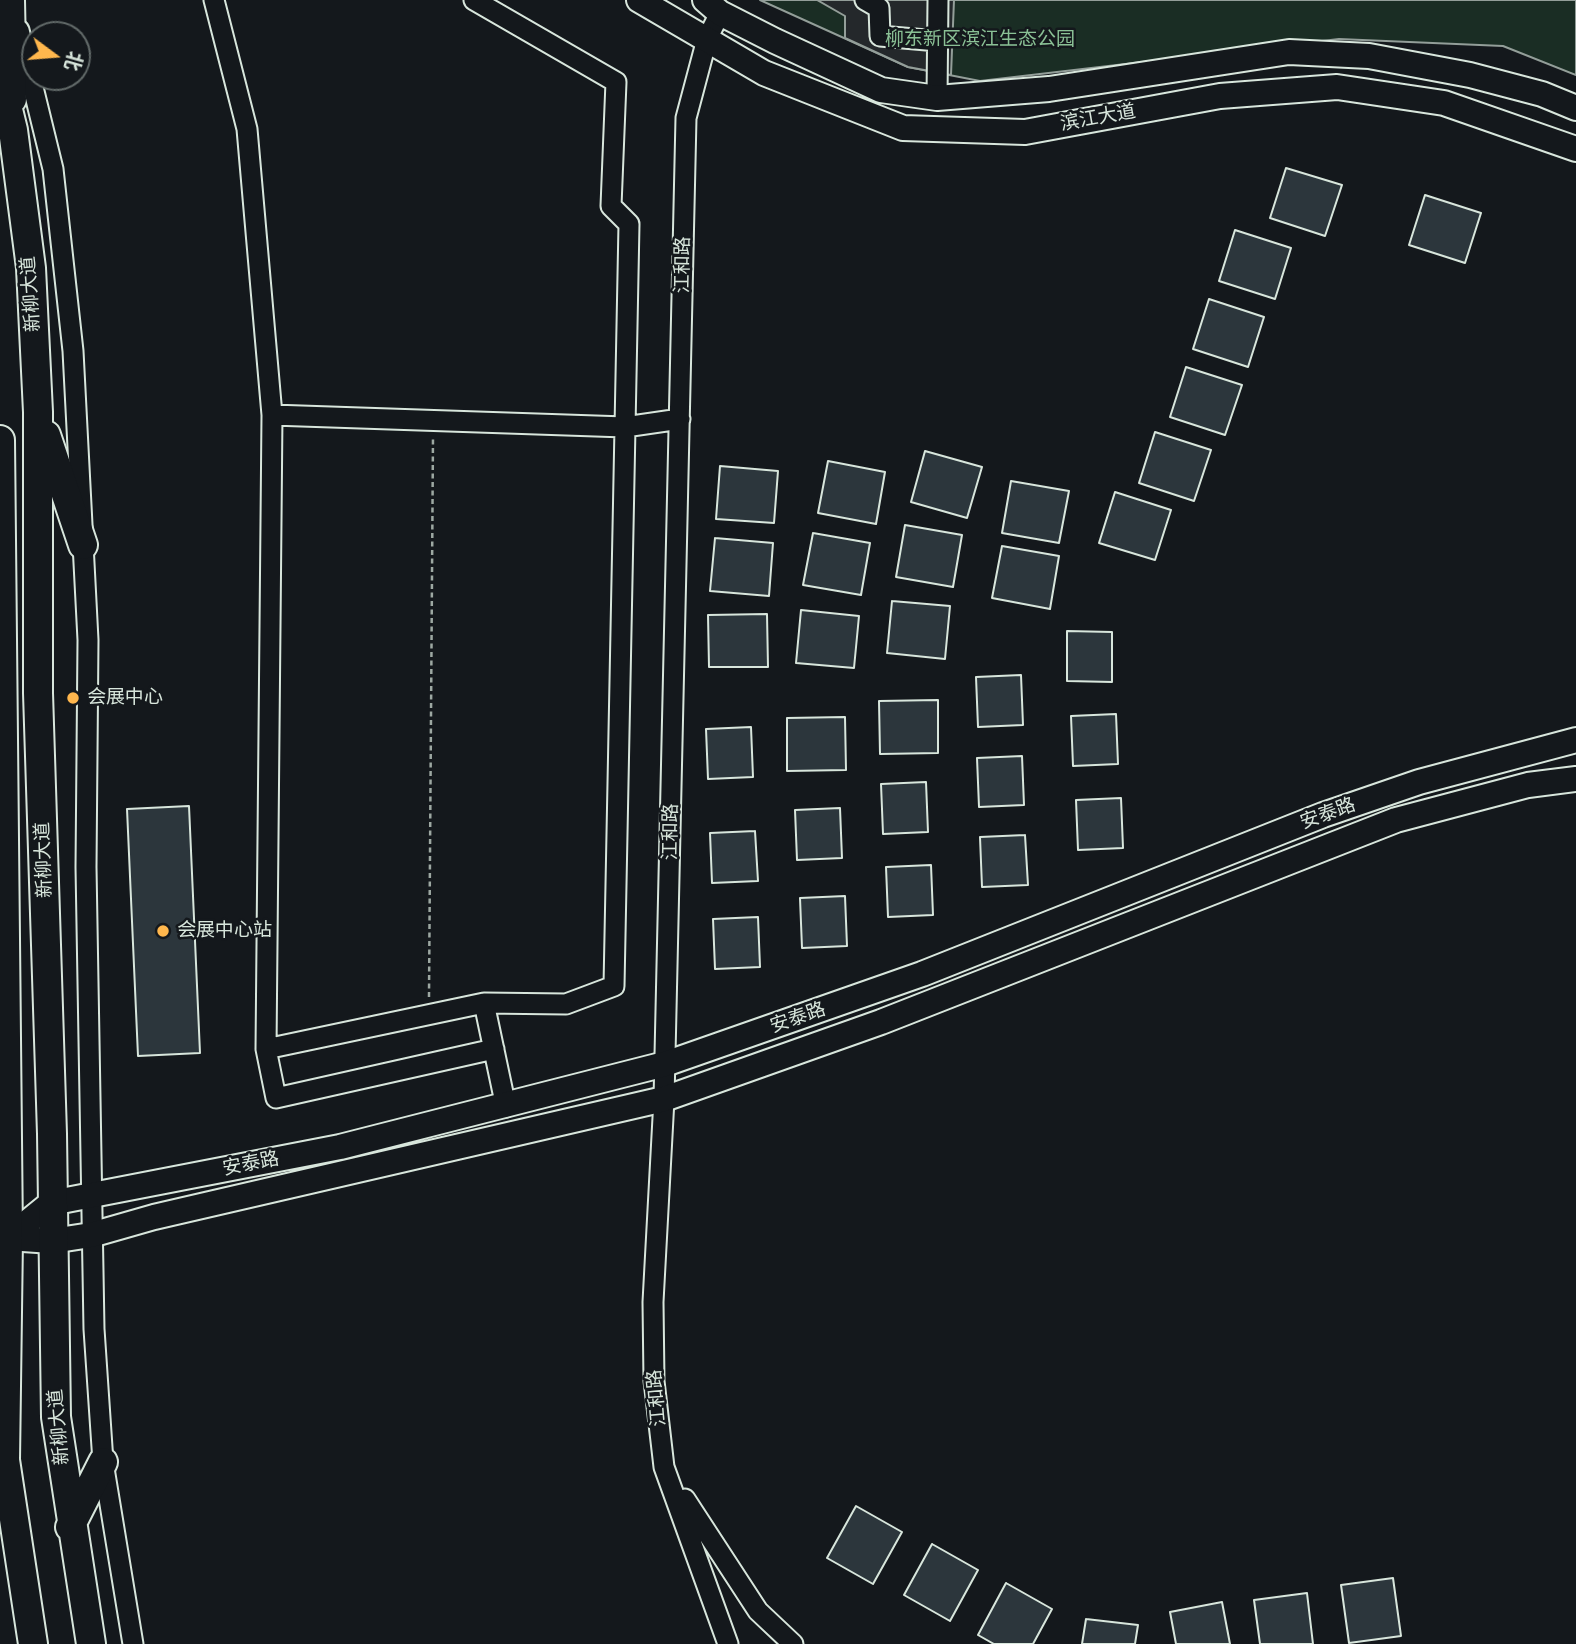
<!DOCTYPE html>
<html>
<head>
<meta charset="utf-8">
<style>
  body { margin:0 }
  #map { position:relative; width:1576px; height:1644px; overflow:hidden; background:#14181c; font-family:"Noto Sans","Noto Sans SC",sans-serif }
  canvas { display:block }
  .north { position:absolute; left:21px; top:21px; width:70px; height:70px; box-sizing:border-box; background:#14181c; border:2px solid #626a69; border-radius:50%; rotate:106deg; font-size:19px; font-weight:700; line-height:28px; text-align:center; color:#d8e6dc }
  .north::after { content:''; display:block; margin:auto; width:24px; height:32px; background:#ffb74d; clip-path:polygon(50% 0,100% 100%,50% 72%,0 100%) }
</style>
</head>
<body>
<div id="map">
<canvas width="1576" height="1644"></canvas>
<div class="north">北</div>
</div>
<script>
const c = document.querySelector('canvas').getContext('2d');
c.lineJoin = 'round';
function fill(path, color) {
  c.fillStyle = color;
  c.fill(path, 'evenodd');
}
function shape(rows) {
  const path = new Path2D();
  for (const r of rows) {
    path.moveTo(r[0], r[1]);
    for (let i = 2; i < r.length; i += 2) path.lineTo(r[i], r[i + 1]);
  }
  return path;
}
function strokePath(path, color, width, dash) {
  c.strokeStyle = color;
  c.lineWidth = width;
  c.lineCap = dash ? 'butt' : 'round';
  c.setLineDash(dash || []);
  c.stroke(path);
}
function label(font, color, halo, rows, align = 'center') {
  c.font = font + ' "Noto Sans","Noto Sans SC",sans-serif';
  c.lineWidth = 5;
  c.setLineDash([]);
  c.textBaseline = 'middle';
  c.strokeStyle = halo;
  c.fillStyle = color;
  for (const [text, x, y, turn = 0] of rows) {
    c.save();
    c.translate(x, y);
    c.rotate((+turn || 0) * Math.PI / 180);
    c.textAlign = isNaN(turn) ? turn : align;
    if (halo) c.strokeText(text, 0, 0);
    c.fillText(text, 0, 0);
    c.restore();
  }
}
const green = shape([
  [760,0,1576,0,1576,75,1503,46,1339,39,980,81,908,67,760,0]
]);
fill(green, '#1a2d24');
strokePath(green, '#939e99', 2);
const parking = shape([
  [817,0,954,0,951,75,908,67,845,38,845,16,817,0]
]);
fill(parking, '#24282b');
strokePath(parking, '#939e99', 2);
const building = shape([
  [1286,168,1342,185,1325,236,1270,218,1286,168],
  [1425,195,1481,213,1465,263,1409,245,1425,195],
  [1235,230,1291,248,1275,299,1219,281,1235,230],
  [1209,299,1264,317,1248,367,1193,349,1209,299],
  [1186,367,1242,385,1225,435,1170,417,1186,367],
  [1155,432,1211,450,1194,501,1139,483,1155,432],
  [925,451,982,467,967,518,911,502,925,451],
  [828,461,885,472,876,524,818,513,828,461],
  [720,466,778,471,774,523,716,519,720,466],
  [1011,481,1069,491,1059,543,1002,533,1011,481],
  [1115,492,1171,510,1155,560,1099,543,1115,492],
  [905,525,962,535,953,587,896,577,905,525],
  [813,533,870,543,861,595,803,585,813,533],
  [715,538,773,543,769,596,710,591,715,538],
  [1002,546,1059,556,1050,609,992,598,1002,546],
  [892,601,950,606,945,659,887,653,892,601],
  [801,610,859,616,854,668,796,663,801,610],
  [767,614,768,667,709,667,708,615,767,614],
  [1067,631,1112,632,1112,682,1067,681,1067,631],
  [1021,675,1023,725,978,727,976,677,1021,675],
  [938,700,938,753,880,754,879,701,938,700],
  [1116,714,1118,764,1073,766,1071,716,1116,714],
  [845,717,846,770,787,771,787,718,845,717],
  [751,727,753,777,708,779,706,729,751,727],
  [1022,756,1024,805,979,807,977,758,1022,756],
  [926,782,928,832,883,834,881,784,926,782],
  [1121,798,1123,848,1078,850,1076,800,1121,798],
  [189,806,200,1053,138,1056,127,809,189,806],
  [840,808,842,858,797,860,795,810,840,808],
  [755,831,758,881,712,883,710,833,755,831],
  [1025,835,1028,885,982,887,980,837,1025,835],
  [931,865,933,915,888,917,886,867,931,865],
  [845,896,847,946,802,948,800,898,845,896],
  [758,917,760,967,715,969,713,919,758,917],
  [856,1506,902,1532,873,1584,827,1558,856,1506],
  [932,1544,978,1570,950,1621,904,1595,932,1544],
  [1393,1578,1401,1636,1349,1643,1341,1585,1393,1578],
  [1006,1583,1052,1609,1033,1644,994,1644,978,1635,1006,1583],
  [1307,1593,1313,1644,1260,1644,1254,1600,1307,1593],
  [1222,1602,1230,1644,1176,1644,1170,1612,1222,1602],
  [1086,1619,1138,1625,1135,1644,1082,1644,1086,1619]
]);
fill(building, '#2c363c');
strokePath(building, '#d8e6dc', 2);
const minor = shape([
  [214,0,247,129,272,415,266,1049,276,1098,494,1049],
  [474,0,616,82,611,206,629,224,614,986,566,1004,484,1003],
  [865,0,879,8,880,36,938,41],
  [720,13,707,39,686,118,664,1099,653,1302,654,1381,664,1467,728,1644],
  [19,30,53,169,73,351,88,640,86,867,94,1329,103,1462,133,1644],
  [937,98,938,0],
  [272,415,625,427,680,419],
  [266,1049,484,1003,506,1107],
  [685,1499,758,1611,793,1644]
]);
const major = shape([
  [639,0,764,73,903,128,1025,132,1220,96,1337,87,1444,103,1576,149],
  [705,0,720,13,775,41,881,90,937,98,1049,89,1289,52,1369,56,1470,75,1542,94,1576,108],
  [8,1238,51,1203,340,1147,665,1064,922,974,1323,815,1419,782,1576,740],
  [8,1238,52,1241,91,1235,154,1217,664,1099,881,1022,1396,820,1528,785,1576,779]
]);
const highway = shape([
  [10,0,12,99],
  [0,77,13,130,31,268,38,412,38,693,52,1134,56,1417,91,1644],
  [46,435,83,545],
  [0,440,8,1238,5,1460,33,1644],
  [70,1527,103,1462]
]);
strokePath(minor, '#d8e6dc', 23);
strokePath(major, '#d8e6dc', 28);
strokePath(highway, '#d8e6dc', 32);
strokePath(shape([
  [429,997,433,437]
]), '#9da8a2', 2.5, [5, 3.5]);
strokePath(minor, '#14181c', 19);
strokePath(major, '#14181c', 24);
strokePath(highway, '#14181c', 28);
for (const [x, y, r, color] of [
  [73,698,7,"#ffb74d"],
  [163,931,7,"#ffb74d"]
]) {
  const dot = new Path2D();
  dot.arc(x, y, r, 0, 2 * Math.PI);
  c.fillStyle = color;
  c.fill(dot);
  strokePath(dot, '#14181c', 2.5);
}
label('19px', '#8ac095', '#14181c', [
  ["柳东新区滨江生态公园",980,40]
]);
label('19px', '#d8e6dc', '#14181c', [
  ["滨江大道",1098,118,-10],
  ["江和路",683,265,-89],
  ["新柳大道",31,294,-94],
  ["安泰路",1328,814,-20],
  ["江和路",671,832,-89],
  ["新柳大道",44,860,-92],
  ["安泰路",798,1018,-19],
  ["安泰路",251,1164,-11],
  ["江和路",657,1398,-95],
  ["新柳大道",59,1427,-95]
]);
label('19px', '#d8e6dc', '#14181c', [
  ["会展中心",87,698],
  ["会展中心站",177,931]
], 'left');
</script>
</body>
</html>
